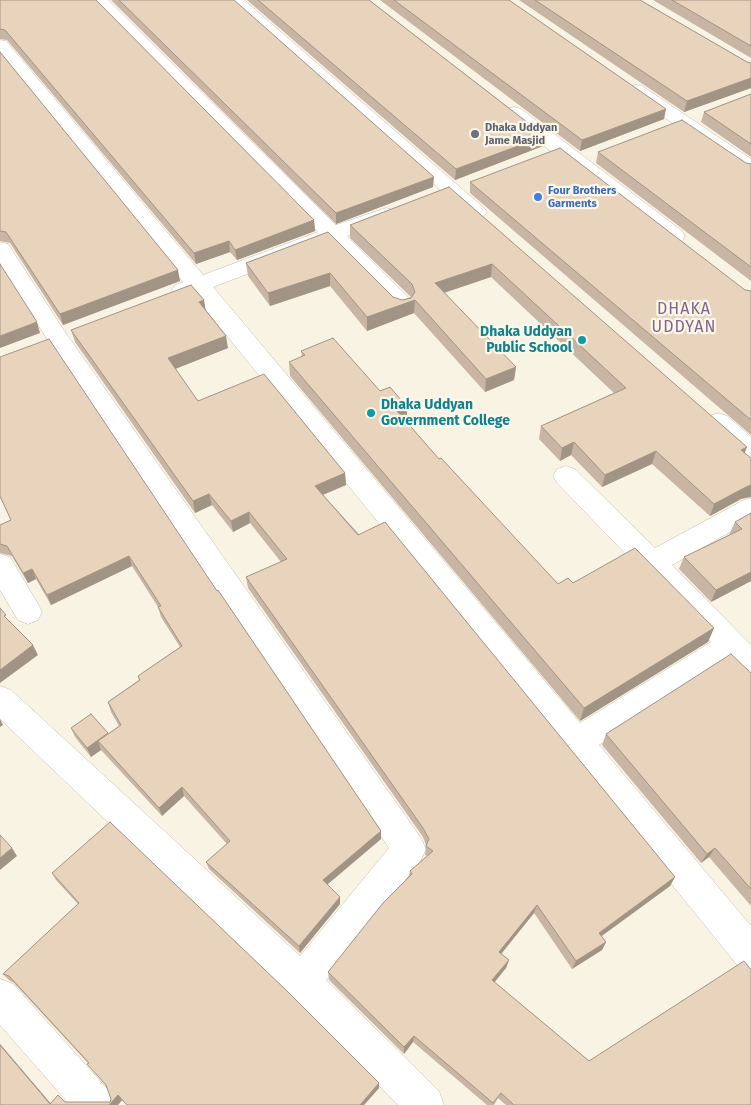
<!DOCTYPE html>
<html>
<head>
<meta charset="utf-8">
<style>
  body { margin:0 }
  canvas { display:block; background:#f9f3e4 }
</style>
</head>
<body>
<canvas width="751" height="1105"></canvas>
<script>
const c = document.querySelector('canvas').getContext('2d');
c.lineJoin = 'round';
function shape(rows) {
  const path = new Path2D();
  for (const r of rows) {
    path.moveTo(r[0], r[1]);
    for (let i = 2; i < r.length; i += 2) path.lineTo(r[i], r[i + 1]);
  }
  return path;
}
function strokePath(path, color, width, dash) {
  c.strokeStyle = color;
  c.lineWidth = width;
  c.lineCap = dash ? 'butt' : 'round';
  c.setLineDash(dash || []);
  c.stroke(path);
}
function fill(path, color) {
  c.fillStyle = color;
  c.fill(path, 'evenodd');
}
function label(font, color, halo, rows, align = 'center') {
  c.font = font + ' "Fira Sans",sans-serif';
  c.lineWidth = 4.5;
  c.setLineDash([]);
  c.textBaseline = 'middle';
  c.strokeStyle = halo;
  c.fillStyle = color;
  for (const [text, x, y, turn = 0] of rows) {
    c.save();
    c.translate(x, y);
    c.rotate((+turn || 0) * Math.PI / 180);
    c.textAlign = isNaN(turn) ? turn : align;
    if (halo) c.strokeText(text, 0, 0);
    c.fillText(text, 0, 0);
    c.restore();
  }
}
const minor = shape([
  [91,0,108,0,336,225,386,208,393,210,396,214,393,218,347,236,410,299,413,304,410,309,402,311,394,309,329,243,213,287,580,723,711,642,557,483,553,476,557,469,566,466,575,469,655,548,742,501,751,498,751,520,672,565,751,645,751,677,740,673,729,661,599,745,751,926,751,971,738,966,193,294,183,297,175,295,172,290,175,285,183,282,0,56,0,40,6,41,203,275,318,232,91,0],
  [226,0,244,0,484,208,487,212,484,216,477,218,470,216,226,0],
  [636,85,642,86,751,159,751,174,744,172,630,94,627,90,630,86,636,85],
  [514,107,521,109,682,231,685,236,682,241,674,242,666,241,507,117,505,113,507,109,514,107],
  [0,242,8,244,65,332,421,838,426,849,421,860,326,980,439,1091,444,1105,398,1105,289,995,0,719,0,686,11,690,300,956,389,848,49,342,0,266,0,242],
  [718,413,727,416,751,437,751,460,742,458,709,428,706,422,709,416,718,413],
  [0,554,10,557,38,604,42,612,38,620,28,624,18,620,0,590,0,554],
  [0,979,13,984,109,1091,114,1105,70,1105,0,1025,0,979]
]);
strokePath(minor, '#c8bbac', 1);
fill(minor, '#fff');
fill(shape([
  [0,0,314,220,315,231,237,260,230,252,196,264,7,40,0,39],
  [111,0,234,0,433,187,336,224],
  [247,0,369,0,545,136,543,146,455,180],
  [380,0,509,0,664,119,580,151],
  [519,0,640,0,747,62,751,63,751,88,684,112],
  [653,0,751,0,751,58],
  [0,52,180,281,63,325,10,243,0,241],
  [751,94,751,157,701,122,704,112],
  [598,152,746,163,751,164,751,281,596,163],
  [470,182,745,290,751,291,751,435,470,193],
  [449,187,745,453,741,499,710,516,652,464,602,487,571,455,560,461,539,439,541,426,614,393,491,277,444,293,516,367,514,380,485,392,414,313,367,331,330,286,270,306,248,276,246,263,328,232,393,297,402,300,411,297,350,238,350,225],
  [204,300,205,310,228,348,175,369,198,401,345,473,346,485,323,495,675,877,670,886,601,936,606,942,602,950,572,969,534,913,501,954,509,960,506,968,494,982,589,1061,751,1105,506,1105,498,1098,494,1105,487,1105,413,1042,404,1054,329,980,328,972,409,876,410,871,427,856,425,855,426,845,423,837,248,588,246,577,281,562,250,523,233,532,212,505,195,513,75,342,71,330],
  [301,351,380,391,407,407,407,421,406,422,439,459,558,584,573,583,714,628,708,642,580,721,290,376,289,362,302,357],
  [0,357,217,591,381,831,381,839,327,885,340,897,340,904,300,953,209,869,206,862,227,844,184,796,162,816,101,750,91,757,75,737,71,728,108,734,119,726,111,712,108,702,139,680,138,676,180,647,161,617,158,607,132,566,51,605,36,579,28,583,12,556,0,553,0,525,11,520,0,497],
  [751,513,751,581,711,602,679,569,684,557,729,535,735,522],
  [751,673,751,906,709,857,701,863,602,745,606,734],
  [52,873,379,1088,364,1105,127,1105,122,1100,118,1105,0,1105,0,1044,50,1103,65,1102,110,1102,111,1099,106,1086,88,1063,14,983,9,980,3,974,78,904,56,880]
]), '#c8b5a3');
fill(shape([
  [751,78,751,88,684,112,687,101],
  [666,109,664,119,580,151,582,140],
  [545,136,543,146,455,180,456,169],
  [434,177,433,187,336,224,336,213],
  [314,220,315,231,237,260,235,250],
  [229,241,230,252,196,264,194,253],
  [492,264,491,277,434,296,435,283],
  [178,270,180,281,63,325,60,314],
  [330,273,330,286,270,306,268,293],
  [204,300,206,312,199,302],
  [415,300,414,313,367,331,367,317],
  [37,322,40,333,0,348,0,336],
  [226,336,228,348,170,371,168,358],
  [516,367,514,380,485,392,486,379],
  [407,407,407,421,397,425,397,411],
  [574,442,571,455,560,461,562,448],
  [747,447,742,460,741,450],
  [656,451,652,464,602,487,605,475],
  [345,473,346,485,315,498,315,486],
  [751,485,751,497,741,499,710,516,714,504,746,487],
  [209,494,212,505,195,513,193,501],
  [249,512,250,523,233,532,231,521],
  [129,556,132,566,51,605,47,595],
  [32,569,36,579,28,583,23,573],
  [751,572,751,581,711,602,716,590],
  [714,628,708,642,580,721,584,708],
  [33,645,38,655,0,683,0,670],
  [0,719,3,725,0,727],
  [108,733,98,741,101,750,91,757,87,748],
  [182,787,184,796,162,816,159,808],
  [381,831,381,839,323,888,323,880],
  [12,848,17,856,0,870,0,858],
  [715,848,709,857,701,863,707,854],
  [675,877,670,886,595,941,599,933],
  [340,897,340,904,300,953,299,946],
  [537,905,534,913,497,959,499,952],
  [606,942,602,950,572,969,576,961],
  [509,960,506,968,490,988,492,980],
  [414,1036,413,1042,404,1054,404,1047],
  [0,1044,52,1105,51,1105,0,1045],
  [379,1083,379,1088,364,1105,360,1105],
  [118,1095,122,1100,118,1105,109,1105]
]), '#a29484');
const building = shape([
  [0,0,96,0,314,220,235,250,229,241,194,253,5,30,0,29,0,0],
  [119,0,234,0,434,177,336,213,119,0],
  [258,0,369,0,545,136,456,169,258,0],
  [394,0,509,0,666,109,582,140,394,0],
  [535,0,640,0,747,62,751,63,751,78,687,101,535,0],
  [672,0,751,0,751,46,672,0],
  [0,52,178,270,60,314,6,232,0,231,0,52],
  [751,94,751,144,704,112,751,94],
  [682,120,746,163,751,164,751,267,598,152,682,120],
  [560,148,745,290,751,291,751,420,470,182,560,148],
  [449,187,747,447,741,450,751,458,751,485,746,487,714,504,656,451,605,475,574,442,562,448,541,426,626,388,492,264,435,283,516,367,486,379,415,300,367,317,330,273,268,293,246,263,328,232,393,297,402,300,411,298,415,292,412,284,350,225,449,187],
  [0,264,37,322,0,336,0,264],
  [191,285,204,300,199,302,226,336,168,358,198,401,264,374,345,473,315,486,358,535,385,522,675,877,599,933,606,942,576,961,537,905,499,952,509,960,492,980,589,1061,744,961,751,970,751,1105,514,1105,501,1093,493,1103,414,1036,404,1047,328,972,383,903,412,874,410,871,433,851,426,846,429,839,423,828,246,577,287,559,249,512,231,521,209,494,193,501,71,330,191,285],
  [333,338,380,391,390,387,407,407,397,411,439,459,441,458,558,584,568,578,573,583,635,548,714,628,584,708,289,362,305,355,301,351,333,338],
  [49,339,217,591,218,590,381,831,323,880,340,897,299,946,206,862,230,841,182,787,159,808,98,741,121,725,108,702,140,680,138,676,182,646,158,607,161,606,129,556,47,595,32,569,23,573,7,546,0,544,0,525,11,520,0,496,0,357,49,339],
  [751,513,751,572,716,590,684,557,742,529,735,522,751,513],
  [0,608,6,615,4,616,33,645,0,670,0,608],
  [731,654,751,673,751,889,715,848,707,854,606,734,731,654],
  [91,714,108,733,87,748,71,728,91,714],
  [110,822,286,990,379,1083,360,1105,127,1105,118,1095,109,1105,0,1105,0,1045,50,1104,58,1095,65,1102,110,1102,111,1099,106,1085,87,1064,89,1063,9,976,3,974,79,903,52,873,110,822],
  [0,835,12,848,0,858,0,835]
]);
fill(building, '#e8d3bd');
strokePath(building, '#a29484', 1);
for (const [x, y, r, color] of [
  [475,134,5,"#6b7280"],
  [538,197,5,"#3f7fe0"],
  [582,340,5,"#0f9aa8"],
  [371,413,5,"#0f9aa8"]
]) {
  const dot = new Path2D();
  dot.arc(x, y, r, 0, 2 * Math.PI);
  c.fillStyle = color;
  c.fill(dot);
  strokePath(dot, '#fcf7e9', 2);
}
label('bold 11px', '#5b616d', '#fcf7e9', [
  ["Dhaka Uddyan",485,128],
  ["Jame Masjid",485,141]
], 'left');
label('bold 11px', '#366cbe', '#fcf7e9', [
  ["Four Brothers",548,191],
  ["Garments",548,204]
], 'left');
label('bold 14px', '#0d838f', '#fcf7e9', [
  ["Dhaka Uddyan",572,332],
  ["Public School",572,348],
  ["Dhaka Uddyan",381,405,"left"],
  ["Government College",381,421,"left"]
], 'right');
c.letterSpacing = '1px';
label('16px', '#81658b', '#fcf7e9', [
  ["DHAKA",684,310],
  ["UDDYAN",684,328]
]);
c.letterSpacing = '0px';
</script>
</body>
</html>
